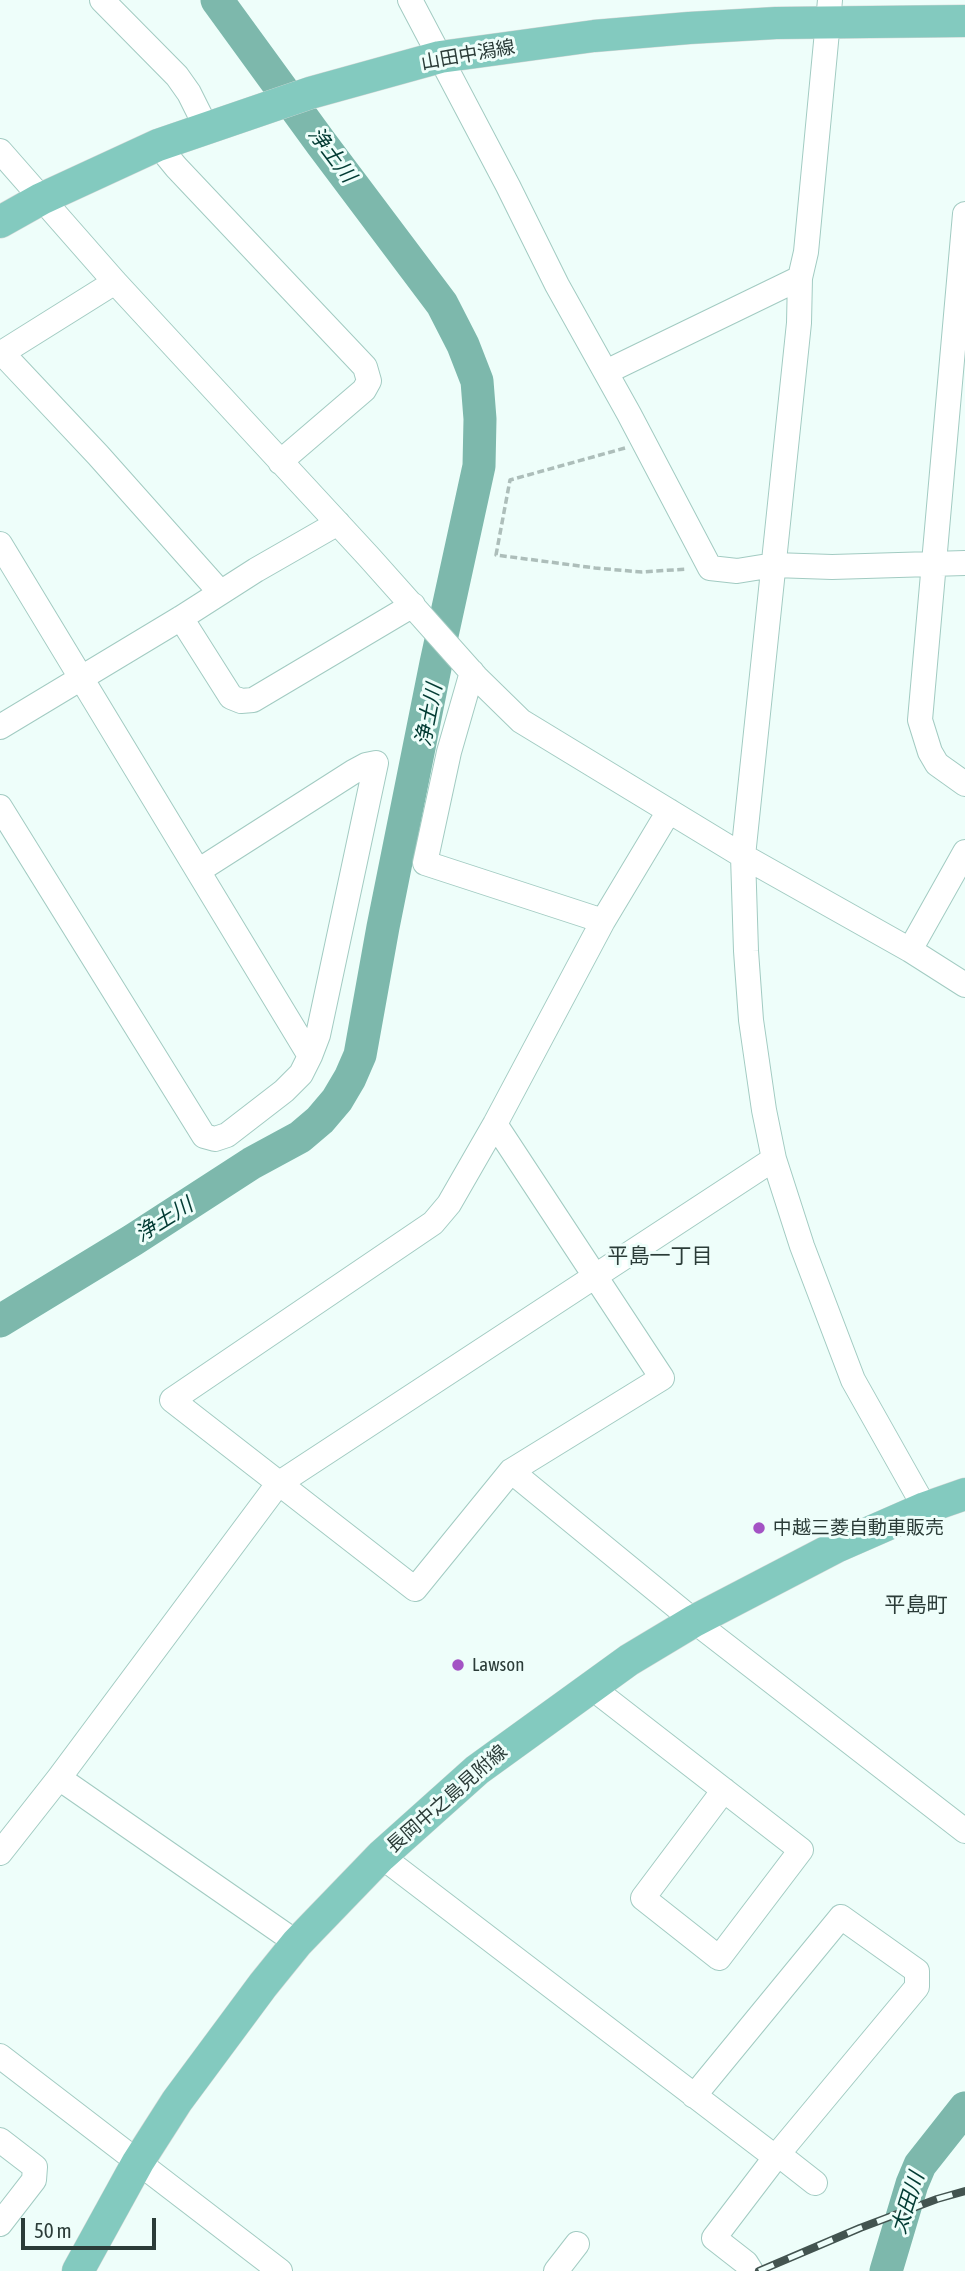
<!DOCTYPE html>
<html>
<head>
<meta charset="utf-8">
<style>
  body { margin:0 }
  #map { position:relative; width:965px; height:2271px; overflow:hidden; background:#eefefa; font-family:"Asap Condensed",sans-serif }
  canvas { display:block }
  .scale { position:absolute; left:21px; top:2218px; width:135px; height:32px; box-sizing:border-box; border:4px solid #2b3c38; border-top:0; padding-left:9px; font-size:21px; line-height:24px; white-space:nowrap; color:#2b3c38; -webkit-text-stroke:5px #eefefa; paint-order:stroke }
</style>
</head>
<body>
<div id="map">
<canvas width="965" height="2271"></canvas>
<div class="scale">50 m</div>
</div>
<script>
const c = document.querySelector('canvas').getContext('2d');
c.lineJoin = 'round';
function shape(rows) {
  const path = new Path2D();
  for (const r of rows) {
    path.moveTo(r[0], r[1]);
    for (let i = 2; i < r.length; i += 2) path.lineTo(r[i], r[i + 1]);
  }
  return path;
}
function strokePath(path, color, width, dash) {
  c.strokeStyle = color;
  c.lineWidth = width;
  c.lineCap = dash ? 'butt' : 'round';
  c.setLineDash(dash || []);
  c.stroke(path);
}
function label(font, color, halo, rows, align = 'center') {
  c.font = font + ' "Asap Condensed","Noto Sans JP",sans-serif';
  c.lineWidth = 6;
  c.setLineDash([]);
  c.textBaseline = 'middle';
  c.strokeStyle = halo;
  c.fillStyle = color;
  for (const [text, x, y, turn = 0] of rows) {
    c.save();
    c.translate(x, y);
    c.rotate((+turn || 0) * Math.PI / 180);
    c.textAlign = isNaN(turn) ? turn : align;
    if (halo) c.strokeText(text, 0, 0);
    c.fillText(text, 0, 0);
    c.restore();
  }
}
strokePath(shape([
  [0,1321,133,1240,252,1163,300,1137,320,1120,337,1100,350,1078,360,1055,383,927,436,663,479,466,480,419,477,381,463,345,442,304,321,143,217,0],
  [886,2271,912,2184,920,2165,965,2108]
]), '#7db8ac', 33);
const minor = shape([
  [102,0,177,76,189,93,207,129],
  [410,0,508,186,557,285,629,414,710,568,737,571,774,565,832,567,965,563],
  [830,0,806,252,800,278,799,323,743,856,746,951,751,1020,764,1110,774,1159,802,1246,853,1380,925,1508],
  [158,145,176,167,365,367,369,381,364,390,280,462],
  [0,151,115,282,369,557,476,677,521,721,743,856,910,950,965,985],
  [965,214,920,720,930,752,937,764,965,784],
  [2,353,98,455,220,592],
  [0,354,115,282],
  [606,372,800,278],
  [0,544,310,1056],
  [181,618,231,697,241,701,253,700,413,605],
  [472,672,449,752,425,863,603,921],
  [0,727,181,618,256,570,338,523],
  [0,807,204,1136,215,1139,227,1135,284,1091,301,1074,310,1056,318,1035,376,763,366,765,353,772,198,871],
  [910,950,965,852],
  [495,1124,662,1378,511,1471,415,1589,172,1400,433,1223,449,1204,495,1124,603,921,669,811],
  [511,1471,694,1621,965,1831],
  [591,1687,801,1850,719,1958,643,1898,724,1790],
  [59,1778,297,1943],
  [0,1853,59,1778,278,1484,774,1159],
  [381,1856,775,2157],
  [0,2056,280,2271],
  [694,2096,841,1917,917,1971,917,1987,778,2154,714,2238,746,2263,751,2271],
  [0,2140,35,2167,34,2180,0,2224],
  [778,2154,815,2183],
  [556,2271,577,2244]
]);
const major = shape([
  [0,222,41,199,158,145,310,93,440,57,594,36,689,28,776,23,965,21],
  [78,2271,138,2162,177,2101,263,1985,297,1943,381,1856,477,1770,629,1660,694,1621,836,1547,925,1508,965,1494]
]);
strokePath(minor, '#a2cbc2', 26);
strokePath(major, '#d5d8d7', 33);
strokePath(shape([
  [625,448,510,480,496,555,595,568,642,572,687,569]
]), '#adbeba', 3.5, [7, 3.5]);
strokePath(minor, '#fff', 24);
strokePath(major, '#83cabf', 32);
const rail = shape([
  [759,2271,860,2228,937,2199,965,2191]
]);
strokePath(rail, '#435450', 8);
strokePath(rail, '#eefefa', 5, [16]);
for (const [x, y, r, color] of [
  [759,1528,7,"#a353c4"],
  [458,1665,7,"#a353c4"]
]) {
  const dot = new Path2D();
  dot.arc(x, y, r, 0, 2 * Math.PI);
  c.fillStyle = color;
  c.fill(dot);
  strokePath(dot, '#eefefa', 2.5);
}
label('19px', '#2b3c38', '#eefefa', [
  ["山田中潟線",468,55,-10],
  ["長岡中之島見附線",447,1799,-41]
]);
label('19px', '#2b3c38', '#eefefa', [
  ["中越三菱自動車販売",773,1528],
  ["Lawson",472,1665]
], 'left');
label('italic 21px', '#023b33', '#eefefa', [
  ["浄土川",332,155,53],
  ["浄土川",429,715,-79],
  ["浄土川",164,1220,-32],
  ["太田川",908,2203,-72]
]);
label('21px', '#2b3c38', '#eefefa', [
  ["平島一丁目",660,1256],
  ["平島町",916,1605]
]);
</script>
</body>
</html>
